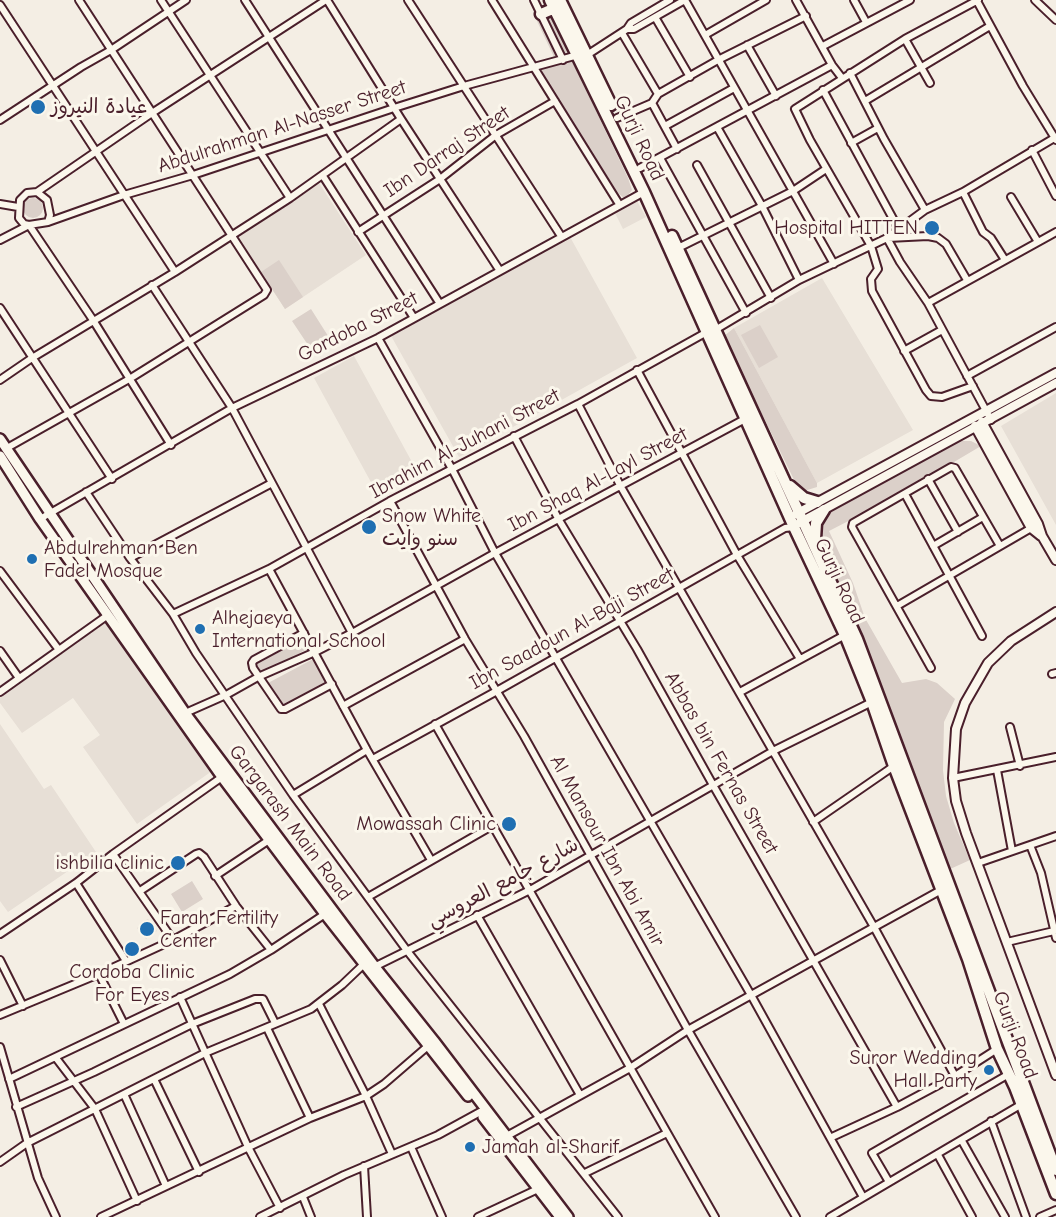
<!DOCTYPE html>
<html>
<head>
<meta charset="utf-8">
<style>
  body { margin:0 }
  canvas { display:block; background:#f4eee4 }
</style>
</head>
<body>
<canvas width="1056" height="1217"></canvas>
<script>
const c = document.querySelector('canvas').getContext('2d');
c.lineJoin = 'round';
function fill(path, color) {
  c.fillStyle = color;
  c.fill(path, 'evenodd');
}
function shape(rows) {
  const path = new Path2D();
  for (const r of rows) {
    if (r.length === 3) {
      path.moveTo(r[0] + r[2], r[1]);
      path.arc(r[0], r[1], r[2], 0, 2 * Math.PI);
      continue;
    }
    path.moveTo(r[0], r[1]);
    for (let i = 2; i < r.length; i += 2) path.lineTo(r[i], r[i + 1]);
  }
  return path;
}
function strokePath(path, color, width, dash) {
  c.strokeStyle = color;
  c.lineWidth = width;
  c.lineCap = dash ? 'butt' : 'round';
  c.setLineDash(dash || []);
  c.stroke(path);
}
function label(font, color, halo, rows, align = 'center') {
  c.font = font + ' "Comic Neue","Playpen Sans Arabic",sans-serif';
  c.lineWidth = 6;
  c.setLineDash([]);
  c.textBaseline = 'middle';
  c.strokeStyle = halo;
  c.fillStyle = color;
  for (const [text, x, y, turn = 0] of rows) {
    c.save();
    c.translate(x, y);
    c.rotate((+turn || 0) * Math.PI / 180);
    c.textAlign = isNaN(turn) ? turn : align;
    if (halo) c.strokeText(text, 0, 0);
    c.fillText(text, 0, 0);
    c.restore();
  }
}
fill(shape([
  [319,183,366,255,285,309,238,237],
  [637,201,646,217,623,229,615,213],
  [569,235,637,358,459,457,390,334],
  [822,278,913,430,817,483,734,328],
  [354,356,418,473,378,495,314,378],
  [1056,393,1056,525,1001,426],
  [107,622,212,771,137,824,83,747,100,735,73,698,22,733,0,703,0,693],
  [0,724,44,789,51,785,96,852,8,912,0,901],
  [148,919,157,931,146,939,137,928,141,925,140,923]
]), '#e7dfd6');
fill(shape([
  [549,13,628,178,632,190,625,199,618,193,569,117,537,63,554,57,536,19],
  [33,208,10],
  [279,260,303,297,285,309,261,272],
  [311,309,330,339,312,351,292,321],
  [760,325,778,357,759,368,741,335],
  [734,328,817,483,817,487,804,491,798,488,724,336],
  [960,441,971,441,981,446,895,497,829,531,853,583,865,618,902,683,926,679,937,683,955,699,944,722,943,770,946,796,954,823,970,860,948,870,876,678,818,537,822,522,829,513],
  [302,638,307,649,262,674,256,664],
  [317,657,326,681,285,706,268,683],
  [192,881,203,899,182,912,171,894]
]), '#dbd0c9');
const minor = shape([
  [161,0,290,198],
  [245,0,440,304],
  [327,0,401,119,500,271],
  [408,0,561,236],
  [492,0,619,204],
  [534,0,563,60],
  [685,0,834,264],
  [796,0,832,65,842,78],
  [854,0,866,22],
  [1035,0,1056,20],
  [977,1,1023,86,1056,140],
  [0,5,175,272],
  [655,17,690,77],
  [627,29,631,23,670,0],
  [622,33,658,94],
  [705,35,766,0],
  [905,39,930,83],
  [747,45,776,96],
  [823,46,910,0],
  [587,55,627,29,634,29,685,0],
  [850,73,884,139,925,210],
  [823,90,898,228],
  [865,101,990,26],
  [652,103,677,149],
  [617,118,652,103,658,94,718,60,806,16],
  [0,120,81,67,111,50,186,0],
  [665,126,734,88],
  [717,127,762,206,799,280],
  [851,143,878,128],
  [1032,150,1056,196],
  [660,158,746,313],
  [697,165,771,298],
  [640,168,832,65],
  [323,176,414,318],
  [37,192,47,200,50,215,48,222],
  [963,192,983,232,991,238,1005,260],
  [1011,197,1038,242],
  [0,204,18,207],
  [358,232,440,179,496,135,555,101],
  [887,238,900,262,928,303,991,420],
  [888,238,928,236,938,238,946,244,967,280],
  [0,240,29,225,48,222,124,195,193,175,394,108,464,86,578,55],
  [678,248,793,191,826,169],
  [152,285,232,408,352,633],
  [928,303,1056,232],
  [0,308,112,479],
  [715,330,799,280,887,238,925,210,963,192,1056,137],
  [378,338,452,469,495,553,751,995,863,1197],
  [904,351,942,330],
  [637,370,737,555,800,659],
  [967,376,1056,327],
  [0,380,32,358,175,272,290,198,401,119],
  [973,386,942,397,931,396,926,390,872,291,871,279,878,269,871,246,810,140,795,109,905,39,978,0],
  [578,404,621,487,874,927,955,1076],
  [514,436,559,520,637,649,713,785,897,1107],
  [171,445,93,320,29,225,24,224,19,218,20,200,27,193,37,192,152,113,326,0],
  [7,448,131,378,264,295,267,290,79,0],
  [928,479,958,532],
  [86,492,130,558,173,614,196,653,293,795,408,952,618,1217],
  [905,494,982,636],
  [390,501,465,639,524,736,688,1030,796,1217],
  [40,519,232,408,378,338,644,192],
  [933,546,983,517],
  [130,558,272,483],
  [269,569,367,750,431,860],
  [0,571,59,650],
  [897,606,1033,527],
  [173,614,269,569,390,501,578,404,707,332],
  [304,633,254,660,252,663,253,668,281,709,285,709,332,684],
  [0,651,19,678],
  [931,668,852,527,853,523,951,467,955,468,1000,546],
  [1052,674,1056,673],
  [0,692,108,615],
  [740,692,845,635],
  [343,706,465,639],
  [183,714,226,695,258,677,315,652,352,633,495,553,745,419],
  [435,724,715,1217],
  [1010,727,1020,766],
  [373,759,495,692,785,528,794,527],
  [997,770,1012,851],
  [953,778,1056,757],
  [293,795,367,750],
  [813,822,894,766],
  [1030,845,1041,873,1056,938],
  [113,854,173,940],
  [978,863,1056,836],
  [215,876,269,840],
  [76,883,126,961],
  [140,891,196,854,199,853,204,857,236,906,271,950],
  [368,897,492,826],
  [477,915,580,1095],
  [0,934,76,883,113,854,222,777],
  [1007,942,1054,931],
  [0,960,23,1006],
  [372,968,530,890,773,751,872,702],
  [99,974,124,1024],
  [180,997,248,1147,280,1208],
  [319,1004,366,1096,392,1154],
  [0,1015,99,974,173,940,236,906],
  [267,1028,310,1118],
  [0,1047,38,1178,56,1217],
  [56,1058,95,1109,137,1201],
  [9,1079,230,974,271,950,325,914],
  [154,1079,199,1172],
  [124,1094,166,1186],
  [16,1107,94,1072,192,1024,255,999,263,999,275,1023],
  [991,1121,1026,1217],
  [505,1137,630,1068,688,1030,943,889],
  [832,1137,897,1107,955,1076,997,1049],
  [962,1141,1005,1217],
  [411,1147,442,1217],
  [938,1155,972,1217],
  [0,1162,27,1143,205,1053,311,1009,342,985,364,964],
  [364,1166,367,1217],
  [585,1173,667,1133],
  [889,1182,872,1153,1009,1074],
  [303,1197,311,1217],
  [101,1217,310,1118,366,1096,384,1084,428,1046],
  [260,1217,344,1175,438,1135,480,1112],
  [478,1217,538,1189],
  [830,1217,1022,1104],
  [1040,1217,1056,1210]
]);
const tertiary = shape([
  [982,422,1038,524,1042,536,1056,560],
  [975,426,1031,528,1041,536],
  [796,514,1056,373],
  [799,523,1056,383],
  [1056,612,1011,641,988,663,965,703,956,729,953,778,956,801,966,833,1056,1075]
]);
const primary = shape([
  [0,439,185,713,375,967,434,1041,568,1217],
  [0,456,40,519,222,777,325,914,468,1096],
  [483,1117,560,1217]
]);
const trunk = shape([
  [550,0,644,192,794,527,845,635,872,702,894,766,968,959,997,1049,1015,1087,1056,1194],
  [560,0,611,105],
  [541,14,555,8],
  [672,236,857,639,1056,1170],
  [790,486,804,498,817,502],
  [815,539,816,523,824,510]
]);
strokePath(minor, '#4a1f2b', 10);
strokePath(tertiary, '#4a1f2b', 12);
strokePath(primary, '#4a1f2b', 14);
strokePath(trunk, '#4a1f2b', 15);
strokePath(minor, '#fbf7ec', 6);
strokePath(tertiary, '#fbf7ec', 8);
strokePath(primary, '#fbf7ec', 9);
strokePath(trunk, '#fbf7ec', 10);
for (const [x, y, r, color] of [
  [38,107,8,"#1f6fb2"],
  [932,228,8,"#1f6fb2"],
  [369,527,8,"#1f6fb2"],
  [32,559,6,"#1f6fb2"],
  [200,629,6,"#1f6fb2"],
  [509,824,8,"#1f6fb2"],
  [178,863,8,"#1f6fb2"],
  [147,929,8,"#1f6fb2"],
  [132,949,8,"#1f6fb2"],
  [989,1070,6,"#1f6fb2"],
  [470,1147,6,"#1f6fb2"]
]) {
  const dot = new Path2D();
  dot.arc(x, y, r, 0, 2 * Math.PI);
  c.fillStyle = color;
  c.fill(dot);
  strokePath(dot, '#fbf7ec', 2);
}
label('20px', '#4a1f2b', '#fbf7ec', [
  ["عيادة النيروز",51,107],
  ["Hospital HITTEN",918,228,"right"],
  ["Snow White",382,516],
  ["سنو وايت",382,539],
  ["Abdulrehman Ben",44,548],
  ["Fadel Mosque",44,571],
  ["Alhejaeya",212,618],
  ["International School",212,641],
  ["Mowassah Clinic",496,824,"right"],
  ["ishbilia clinic",164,863,"right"],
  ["Farah Fertility",160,918],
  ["Center",160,941],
  ["Cordoba Clinic",132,972,"center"],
  ["For Eyes",132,995,"center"],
  ["Suror Wedding",977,1058,"right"],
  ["Hall Party",977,1081,"right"],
  ["Jamah al-Sharif",482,1147]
], 'left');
label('20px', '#4a1f2b', '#fbf7ec', [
  ["Abdulrahman Al-Nasser Street",282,127,-18],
  ["Gurji Road",639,138,65],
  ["Ibn Darraj Street",447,152,-34],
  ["Gordoba Street",358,327,-27],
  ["Ibrahim Al-Juhani Street",465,444,-28],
  ["Ibn Shaq Al-Layl Street",598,480,-28],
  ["Gurji Road",839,581,65],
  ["Ibn Saadoun Al-Baji Street",572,629,-29],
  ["Abbas bin Fernas Street",721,763,60],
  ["Gargarash Main Road",290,823,53],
  ["Al Mansour Ibn Abi Amir",607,851,61],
  ["شارع جامع العروسي",503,883,-28],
  ["Gurji Road",1015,1035,69]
]);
</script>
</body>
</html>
